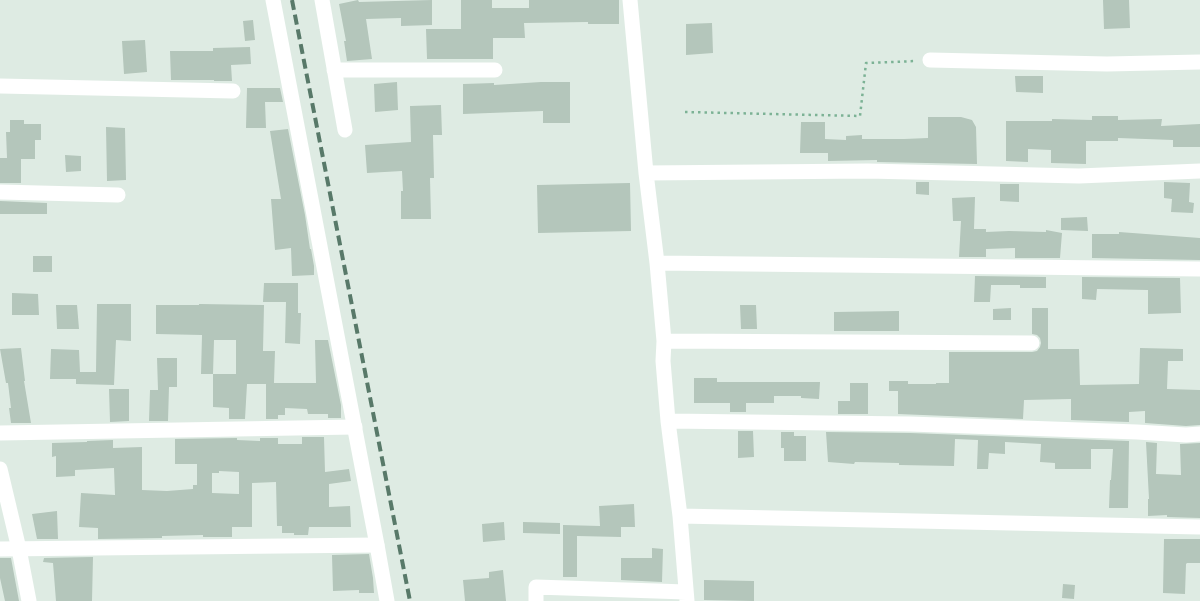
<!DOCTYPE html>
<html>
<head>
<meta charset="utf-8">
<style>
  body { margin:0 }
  canvas { display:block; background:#deebe3 }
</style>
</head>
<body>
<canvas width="1200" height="601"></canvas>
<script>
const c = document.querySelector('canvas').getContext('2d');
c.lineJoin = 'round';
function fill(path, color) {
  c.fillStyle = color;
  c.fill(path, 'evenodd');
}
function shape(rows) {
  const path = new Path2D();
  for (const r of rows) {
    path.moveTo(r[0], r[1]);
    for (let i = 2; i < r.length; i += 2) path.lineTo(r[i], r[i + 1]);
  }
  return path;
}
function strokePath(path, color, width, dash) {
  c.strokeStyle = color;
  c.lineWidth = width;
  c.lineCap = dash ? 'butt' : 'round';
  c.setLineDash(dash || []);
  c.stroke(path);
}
fill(shape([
  [358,0,359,2,432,0,432,25,401,26,401,18,366,19,372,59,347,61,344,41,346,41,339,4],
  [461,0,492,0,492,8,529,8,529,0,619,0,619,24,588,24,588,22,524,23,525,38,493,38,493,59,427,59,426,29,461,29],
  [1103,0,1129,0,1130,28,1104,29],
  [253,20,255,40,245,41,243,21],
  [712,23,713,53,686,55,686,24],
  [145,40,147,72,124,74,122,41],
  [250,47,251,64,231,65,232,81,214,81,214,80,171,80,170,51,213,51,213,48],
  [1015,76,1043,76,1043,93,1016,92],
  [397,82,398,110,375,112,374,84],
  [541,82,570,82,570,123,543,123,543,111,463,114,463,84,494,83,494,85],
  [247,88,280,88,283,102,265,102,266,128,246,128],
  [441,105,442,135,433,135,434,178,430,178,431,219,401,219,401,191,403,191,402,171,367,173,365,145,411,142,410,106],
  [1092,116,1118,116,1118,120,1162,119,1161,126,1200,124,1200,147,1173,147,1173,140,1118,138,1118,141,1086,141,1086,164,1051,163,1051,150,1028,149,1028,162,1006,161,1006,121,1052,121,1052,119,1092,120],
  [928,117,961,117,972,120,976,127,977,164,877,162,877,160,828,161,828,153,800,153,801,122,825,122,825,139,846,140,846,136,862,135,862,139,904,139,928,138],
  [10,120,24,120,24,124,41,124,41,140,35,140,35,159,21,159,21,183,0,183,0,158,7,158,6,132,10,132],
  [106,127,125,128,126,180,107,181],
  [288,129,305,215,310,249,311,249,314,266,314,275,292,276,291,248,275,250,271,199,281,199,270,131],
  [65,155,81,156,81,171,66,172],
  [916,182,929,182,929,195,916,194],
  [1164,182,1190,183,1189,202,1194,203,1193,213,1171,212,1172,199,1164,198],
  [630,183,631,231,538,233,537,185],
  [1000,184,1019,184,1019,202,1000,201],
  [975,197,974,229,986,229,986,232,1009,231,1046,232,1046,230,1062,233,1060,258,1015,258,1015,248,986,249,986,257,959,257,961,221,953,221,952,198],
  [0,201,47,203,47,214,0,214],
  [1087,217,1088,231,1061,230,1061,218],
  [1119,232,1200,238,1200,260,1092,258,1092,234,1119,234],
  [33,256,52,256,52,272,33,272],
  [975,276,1046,277,1046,288,1020,288,1020,285,991,285,990,302,974,302],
  [1082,277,1180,278,1181,313,1148,314,1148,290,1097,289,1096,300,1082,299],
  [264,283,298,283,298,313,301,313,300,344,285,343,286,302,263,302],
  [12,293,38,294,39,315,12,315],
  [97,304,131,304,131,341,116,340,114,385,76,384,76,379,50,379,51,349,79,350,80,372,96,372],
  [199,304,264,305,263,351,275,351,274,383,316,383,315,340,328,340,341,405,341,418,328,418,328,414,308,414,307,409,285,408,285,415,278,415,278,419,266,419,266,384,247,384,245,419,229,419,229,408,213,407,213,374,201,374,202,335,156,334,156,305,199,305],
  [214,340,236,340,236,374,213,374],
  [56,305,77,305,79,329,57,329],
  [740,305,756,305,757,329,741,329],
  [1011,308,1011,320,993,320,993,309],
  [1032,308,1048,308,1048,349,1079,349,1080,385,1139,384,1140,348,1183,349,1183,361,1168,361,1167,389,1200,390,1200,425,1186,426,1145,423,1145,411,1129,412,1129,422,1071,420,1071,399,1024,400,1023,419,898,414,898,391,889,391,889,381,908,381,908,384,936,384,936,383,949,383,949,352,1032,352,1037,351,1040,347,1041,343,1040,338,1037,335,1032,334],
  [899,311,899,331,834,331,834,312],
  [21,348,25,381,24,381,31,423,11,423,9,408,11,408,8,383,6,383,0,349],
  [157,358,177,358,177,387,169,387,168,421,149,421,150,390,158,390],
  [694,378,717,378,717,382,820,382,819,399,801,398,801,396,774,396,774,403,746,403,746,412,730,412,730,403,694,403],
  [850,383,868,383,868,414,838,414,838,401,850,401],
  [109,389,129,389,129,421,110,422],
  [738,431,753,431,754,457,738,458],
  [781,432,794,432,794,436,806,436,806,461,784,461,784,448,781,448],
  [826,432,910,433,1129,441,1128,508,1109,508,1110,480,1111,480,1113,449,1091,449,1091,469,1055,469,1055,463,1040,462,1041,444,1005,442,1005,454,989,453,988,469,977,469,978,440,955,439,954,466,899,465,899,463,855,462,854,464,828,462],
  [302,437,324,437,325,472,349,469,351,481,329,484,329,507,350,506,351,527,309,527,308,535,294,535,294,533,282,533,282,526,277,526,276,482,252,483,252,527,232,527,232,537,203,537,203,535,162,536,162,538,98,539,98,528,79,527,81,493,115,495,114,468,75,470,75,476,56,477,56,456,52,457,52,443,87,442,87,441,113,440,113,448,142,447,142,490,167,491,193,489,193,485,197,485,197,464,175,464,175,439,237,438,237,440,260,441,260,438,278,438,278,444,302,444],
  [219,471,239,472,239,494,212,493,212,473,219,473],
  [1146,442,1157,443,1156,474,1181,475,1180,444,1200,443,1200,518,1167,517,1167,515,1148,516,1148,499,1149,499],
  [634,504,635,527,621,527,621,537,577,536,577,577,563,577,563,525,600,526,599,506],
  [57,511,58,539,37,539,32,514],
  [504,522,505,540,483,542,482,524],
  [523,522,560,523,560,534,523,533],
  [1164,539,1200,539,1200,563,1187,563,1186,564,1185,594,1163,593],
  [652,548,663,549,662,582,621,580,621,558,652,558],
  [369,554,373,578,374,593,359,593,359,590,333,591,332,555],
  [93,557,92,601,56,601,53,563,43,562,44,558],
  [0,558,11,558,19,601,5,601,0,578],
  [503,570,506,601,465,601,463,580,489,578,489,572],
  [704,580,754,581,754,601,704,600],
  [1063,584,1075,585,1074,599,1062,598]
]), '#b4c6bb');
strokePath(shape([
  [685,112,860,116,866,63,916,61]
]), '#7cb295', 2.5, [2.5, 4]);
strokePath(shape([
  [322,0,345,130],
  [630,0,646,173,657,263,664,341,663,361,668,421,680,516,687,601],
  [930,60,1107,64,1200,62],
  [334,70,495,70],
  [0,86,233,91],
  [646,173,868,171,1079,176,1200,171],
  [0,192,118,195],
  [657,263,1200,269],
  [664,341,1032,343],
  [668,421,910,424,1137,432,1186,435,1200,434],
  [0,433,355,427],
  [680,516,1200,527],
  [0,549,377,545],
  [536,601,536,587,686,592]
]), '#fff', 15);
strokePath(shape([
  [273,0,377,545,387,601],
  [0,469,19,549,29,601]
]), '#fff', 15);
strokePath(shape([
  [292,0,410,601]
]), '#587969', 4, [10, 5]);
</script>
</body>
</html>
